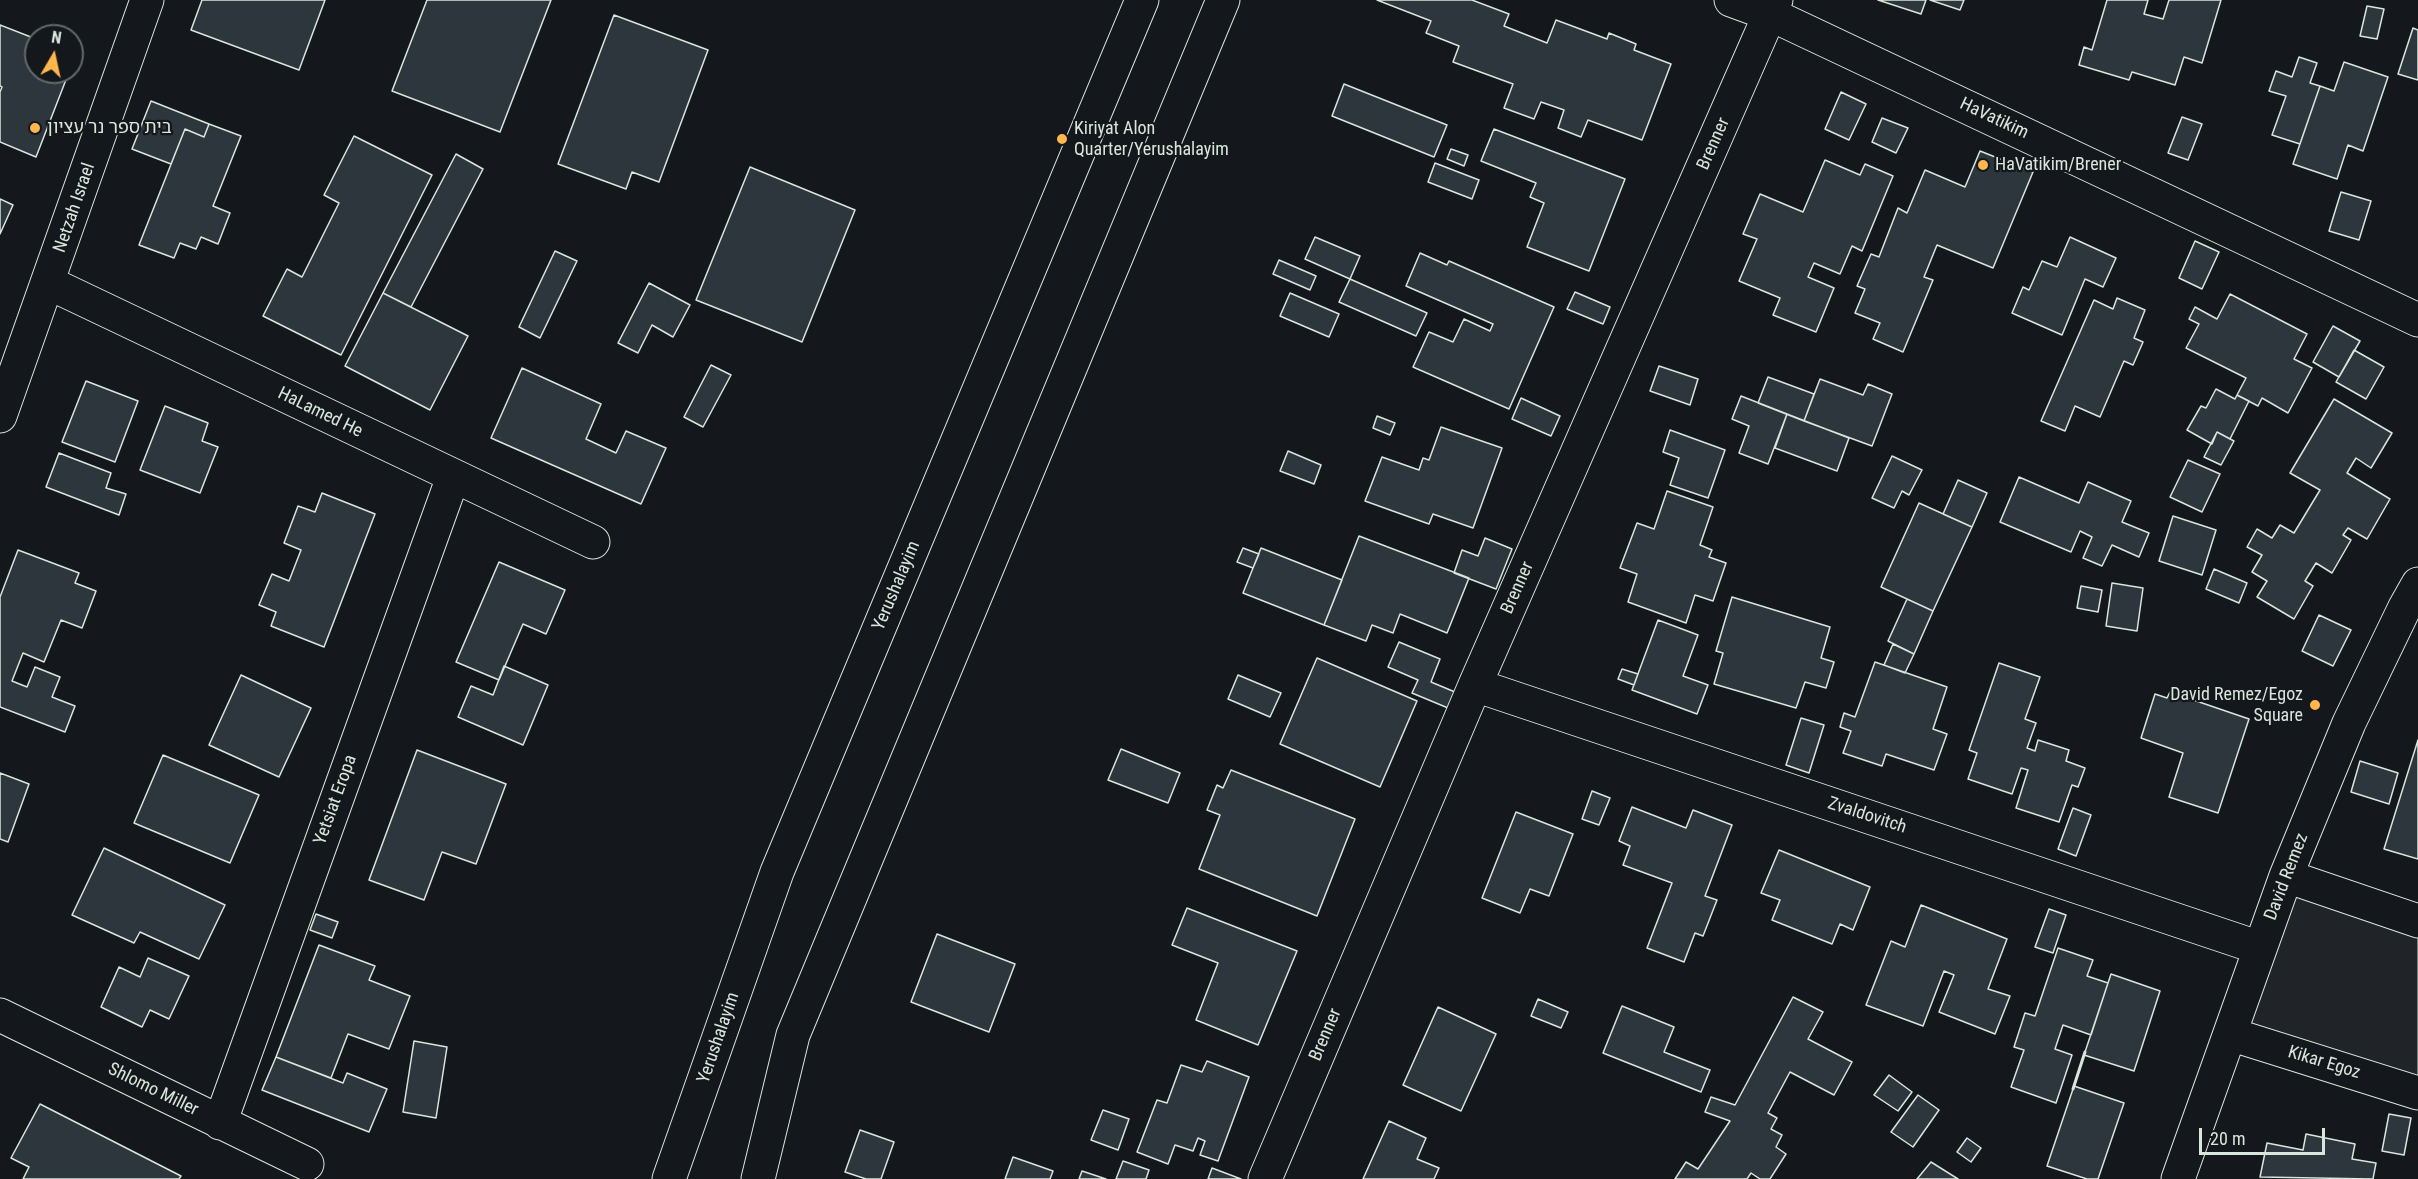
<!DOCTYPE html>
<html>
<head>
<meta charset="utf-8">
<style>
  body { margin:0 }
  #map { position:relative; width:2418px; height:1179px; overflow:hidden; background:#14181c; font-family:"Roboto Condensed",sans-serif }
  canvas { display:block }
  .north { position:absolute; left:24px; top:24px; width:60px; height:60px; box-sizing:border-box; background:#14181c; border:2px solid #626a69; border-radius:50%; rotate:9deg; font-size:16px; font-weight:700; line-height:24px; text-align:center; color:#d8e6dc }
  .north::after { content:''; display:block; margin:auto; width:21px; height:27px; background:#ffb74d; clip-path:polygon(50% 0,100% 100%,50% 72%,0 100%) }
  .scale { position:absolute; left:2199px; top:1128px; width:126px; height:27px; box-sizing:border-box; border:3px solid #d8e6dc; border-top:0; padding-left:8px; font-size:18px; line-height:21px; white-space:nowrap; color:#d8e6dc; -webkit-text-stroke:4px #14181c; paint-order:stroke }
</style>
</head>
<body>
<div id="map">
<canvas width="2418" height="1179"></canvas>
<div class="north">N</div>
<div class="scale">20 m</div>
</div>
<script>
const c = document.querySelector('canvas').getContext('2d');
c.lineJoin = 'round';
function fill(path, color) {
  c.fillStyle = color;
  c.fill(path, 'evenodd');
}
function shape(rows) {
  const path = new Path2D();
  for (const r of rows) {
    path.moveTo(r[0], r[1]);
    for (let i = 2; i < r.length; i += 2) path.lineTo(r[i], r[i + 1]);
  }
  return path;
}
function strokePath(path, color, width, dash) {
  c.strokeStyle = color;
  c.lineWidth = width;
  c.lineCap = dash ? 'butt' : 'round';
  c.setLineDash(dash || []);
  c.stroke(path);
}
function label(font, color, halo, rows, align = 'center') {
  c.font = font + ' "Roboto Condensed","Noto Sans Hebrew",sans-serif';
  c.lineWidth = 4.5;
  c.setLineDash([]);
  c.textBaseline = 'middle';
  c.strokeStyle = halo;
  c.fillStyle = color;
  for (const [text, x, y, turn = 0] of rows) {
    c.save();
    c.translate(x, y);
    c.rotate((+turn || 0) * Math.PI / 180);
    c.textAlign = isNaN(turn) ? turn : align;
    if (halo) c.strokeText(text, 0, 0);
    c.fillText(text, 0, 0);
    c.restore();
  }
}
const green = shape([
  [2286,876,2418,921,2418,1093,2230,1034,2286,876]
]);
fill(green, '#202428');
strokePath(green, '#939e99', 1.5);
const building = shape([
  [202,0,325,0,299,70,191,30,202,0],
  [427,0,551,0,500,132,392,91,427,0],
  [1377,0,1472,0,1509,14,1504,26,1547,43,1556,20,1607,39,1609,33,1636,44,1634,50,1671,64,1642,140,1588,120,1581,137,1558,128,1564,110,1541,102,1534,119,1504,108,1513,84,1453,62,1459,46,1426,33,1431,21,1377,0],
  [1878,0,1926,0,1921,14,1878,0],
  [1930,0,1964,0,1960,10,1930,0],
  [2107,0,2148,0,2144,14,2163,19,2169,0,2221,0,2202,63,2184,57,2175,85,2132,72,2129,80,2079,65,2084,47,2092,50,2107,0],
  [2367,6,2384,9,2377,39,2360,36,2367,6],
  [614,15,708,50,659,182,632,172,626,189,558,164,614,15],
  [0,25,36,39,36,72,69,72,36,157,0,142,0,92,2,87,0,86,0,25],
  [2413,28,2418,30,2418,80,2398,74,2413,28],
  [2299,57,2317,63,2310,83,2320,86,2300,144,2272,135,2286,96,2269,91,2276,71,2292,77,2299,57],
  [2344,62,2388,77,2363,151,2348,145,2337,179,2293,164,2320,86,2334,91,2344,62],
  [1344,84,1447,125,1434,157,1332,116,1344,84],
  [1841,92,1866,104,1849,140,1825,129,1841,92],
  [151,101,209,124,204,137,185,129,171,164,132,149,151,101],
  [2182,117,2202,124,2188,160,2168,153,2182,117],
  [1882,118,1908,128,1896,153,1872,142,1882,118],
  [209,124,241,136,213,206,230,213,218,244,201,237,196,249,180,243,174,258,139,245,185,129,204,137,209,124],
  [1494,129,1625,179,1589,271,1527,247,1544,203,1530,197,1536,183,1481,161,1494,129],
  [354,136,432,175,341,355,263,316,287,269,302,277,339,203,324,195,354,136],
  [1451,149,1468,155,1464,166,1447,159,1451,149],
  [1980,151,2033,172,1993,268,1937,245,1924,277,1933,280,1903,352,1873,339,1880,323,1855,313,1865,289,1857,286,1871,254,1879,257,1898,208,1907,213,1925,170,1965,187,1980,151],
  [456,154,483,169,411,307,383,293,456,154],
  [1825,160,1860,175,1865,164,1893,176,1862,251,1852,246,1840,274,1814,263,1808,277,1834,288,1816,332,1773,315,1780,298,1739,281,1757,239,1743,234,1760,194,1803,212,1825,160],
  [1435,163,1479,180,1472,199,1428,182,1435,163],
  [750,167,855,210,802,342,696,300,750,167],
  [2341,192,2371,201,2359,240,2329,231,2341,192],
  [0,199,13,205,0,234,0,199],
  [1315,237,1360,256,1350,279,1305,259,1315,237],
  [2070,237,2116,258,2103,287,2085,279,2062,335,2012,313,2023,287,2029,290,2042,261,2057,267,2070,237],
  [2195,241,2219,252,2202,289,2179,278,2195,241],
  [555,251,577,261,540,338,519,327,555,251],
  [1420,253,1447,265,1449,261,1554,307,1509,409,1413,367,1429,332,1453,342,1464,319,1490,331,1493,324,1406,286,1420,253],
  [1279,260,1316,276,1310,290,1273,274,1279,260],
  [1350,279,1427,313,1416,336,1339,302,1350,279],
  [649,283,690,305,673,337,652,325,638,353,618,343,649,283],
  [1575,292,1610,307,1603,324,1567,309,1575,292],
  [383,293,468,336,430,410,345,366,383,293],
  [1290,293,1339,314,1329,337,1280,316,1290,293],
  [2230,294,2307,334,2294,359,2312,368,2288,413,2262,398,2258,406,2237,395,2246,378,2186,348,2199,324,2189,319,2195,307,2217,319,2230,294],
  [2117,298,2145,310,2134,338,2143,342,2133,365,2124,361,2100,417,2075,406,2065,431,2041,421,2094,300,2113,309,2117,298],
  [2333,326,2360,341,2339,377,2313,362,2333,326],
  [2354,350,2384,367,2366,399,2336,382,2354,350],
  [711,365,731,375,703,427,684,417,711,365],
  [1659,366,1698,379,1690,405,1650,391,1659,366],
  [522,368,601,404,586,439,616,453,626,431,666,448,641,504,491,438,522,368],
  [1768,377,1814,394,1804,421,1758,403,1768,377],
  [1820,379,1863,395,1868,384,1892,394,1872,446,1804,421,1820,379],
  [86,381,138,401,115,462,62,442,86,381],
  [2216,389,2235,399,2237,395,2249,401,2230,439,2217,432,2212,444,2187,430,2201,406,2206,408,2216,389],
  [1741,396,1787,414,1768,464,1739,453,1749,426,1732,419,1741,396],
  [1521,398,1560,416,1551,436,1512,419,1521,398],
  [2334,399,2392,433,2371,468,2356,458,2347,473,2390,499,2367,539,2348,528,2343,535,2351,540,2332,573,2316,563,2305,581,2313,586,2294,619,2257,597,2267,581,2252,572,2262,555,2247,547,2257,529,2272,538,2280,525,2294,533,2320,490,2290,473,2334,399],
  [165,406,208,423,202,441,218,447,200,493,140,470,165,406],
  [1787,414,1849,438,1837,471,1775,448,1787,414],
  [1377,416,1395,423,1390,435,1373,428,1377,416],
  [1441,427,1502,448,1473,528,1433,514,1429,524,1365,501,1382,457,1419,470,1423,458,1429,460,1441,427],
  [1670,430,1725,450,1708,498,1670,485,1679,458,1663,452,1670,430],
  [2217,432,2234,441,2221,465,2204,457,2217,432],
  [1288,451,1321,465,1314,484,1280,471,1288,451],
  [59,453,111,473,106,488,126,494,119,515,46,487,59,453],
  [1892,456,1922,470,1909,495,1902,491,1894,508,1872,498,1892,456],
  [2188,460,2220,474,2202,512,2170,497,2188,460],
  [2019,477,2079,503,2088,482,2131,501,2122,522,2149,533,2139,557,2112,545,2102,566,2083,558,2092,537,2080,531,2071,552,2000,522,2019,477],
  [1958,480,1987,493,1972,527,1943,514,1958,480],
  [1667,491,1713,507,1700,545,1712,550,1709,557,1726,563,1713,601,1695,595,1686,623,1628,602,1637,574,1620,568,1637,523,1654,529,1667,491],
  [322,493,375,514,324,647,271,626,276,612,259,605,272,574,289,581,301,550,284,543,298,506,315,512,322,493],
  [1919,503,1972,527,1933,611,1881,587,1919,503],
  [2173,516,2216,530,2202,575,2159,561,2173,516],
  [1359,536,1469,578,1447,633,1400,614,1393,633,1372,625,1366,641,1324,625,1359,536],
  [1485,538,1512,549,1496,589,1454,573,1462,550,1478,556,1485,538],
  [1243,548,1259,554,1253,568,1237,562,1243,548],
  [1261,548,1342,580,1324,625,1243,593,1261,548],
  [18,550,79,573,75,583,96,591,82,628,61,620,44,662,23,653,12,681,27,687,35,667,60,677,52,697,75,706,65,732,0,707,0,597,18,550],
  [499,562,565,590,546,634,523,624,499,680,456,662,499,562],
  [2214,569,2247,583,2239,603,2206,589,2214,569],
  [2112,583,2143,588,2137,631,2106,626,2112,583],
  [2081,586,2102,590,2098,612,2077,608,2081,586],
  [1732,597,1830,627,1821,658,1834,662,1826,688,1805,682,1796,708,1714,684,1723,653,1716,651,1732,597],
  [1907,599,1933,611,1914,654,1888,641,1907,599],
  [2319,615,2351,630,2333,666,2302,651,2319,615],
  [1658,620,1698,635,1683,676,1708,685,1697,714,1632,690,1658,620],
  [1399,642,1440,659,1431,682,1455,692,1448,708,1412,693,1418,680,1388,667,1399,642],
  [1893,644,1914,654,1905,673,1884,665,1893,644],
  [1317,658,1417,701,1380,787,1280,744,1317,658],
  [1875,662,1947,687,1933,729,1947,734,1934,770,1886,754,1882,766,1843,753,1851,731,1840,727,1844,713,1855,717,1875,662],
  [1999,663,2040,677,2025,719,2036,723,2027,748,2035,751,2038,740,2069,750,2066,761,2085,768,2078,787,2072,785,2059,822,2016,808,2028,770,2021,768,2012,794,1968,779,1977,753,1969,750,1999,663],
  [504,666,548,685,523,745,458,717,471,686,493,695,504,666],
  [1622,669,1638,674,1634,685,1618,679,1622,669],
  [241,675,311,708,279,777,209,745,241,675],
  [1238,675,1281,693,1270,717,1228,699,1238,675],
  [2170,692,2249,719,2218,813,2169,797,2183,753,2141,738,2155,694,2167,698,2170,692],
  [1801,718,1824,725,1809,773,1786,765,1801,718],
  [2418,740,2418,859,2384,849,2418,740],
  [1121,749,1180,773,1168,803,1108,780,1121,749],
  [417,750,506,784,476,864,442,852,424,900,369,880,417,750],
  [163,755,259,795,230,863,134,823,163,755],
  [2360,761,2398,773,2389,804,2351,792,2360,761],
  [1231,770,1355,819,1317,916,1199,869,1220,815,1207,810,1217,785,1223,788,1231,770],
  [0,773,29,784,8,842,0,839,0,773],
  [1592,791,1610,798,1599,825,1582,819,1592,791],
  [1632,807,1686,828,1693,810,1732,825,1705,896,1717,900,1703,936,1695,933,1684,962,1647,948,1672,883,1623,865,1630,846,1619,841,1632,807],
  [2073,808,2091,815,2076,856,2058,849,2073,808],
  [1516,812,1573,834,1549,896,1530,889,1520,913,1482,898,1516,812],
  [104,848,225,905,199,959,140,932,134,943,72,915,104,848],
  [1779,850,1870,887,1853,930,1840,924,1832,944,1772,920,1780,900,1761,893,1779,850],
  [1921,905,2007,939,1988,989,2010,996,1995,1034,1939,1012,1954,975,1944,971,1923,1026,1866,1005,1891,941,1905,947,1921,905],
  [1187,908,1297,951,1258,1045,1196,1020,1218,963,1172,945,1187,908],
  [2049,909,2066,915,2053,953,2035,947,2049,909],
  [316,914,338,922,332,938,310,930,316,914],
  [937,934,1015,964,989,1032,911,1002,937,934],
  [319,945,375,966,369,980,410,996,389,1049,348,1034,331,1078,276,1057,319,945],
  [2058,948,2093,960,2087,976,2108,983,2091,1035,2063,1025,2055,1049,2072,1055,2056,1103,2011,1087,2024,1050,2014,1047,2025,1013,2035,1016,2058,948],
  [148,958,189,976,169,1019,150,1010,142,1027,101,1007,119,967,140,977,148,958],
  [2111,974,2160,991,2134,1071,2084,1055,2111,974],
  [1793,997,1823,1012,1808,1039,1852,1062,1834,1095,1790,1072,1768,1113,1777,1118,1771,1129,1782,1135,1776,1147,1786,1154,1770,1179,1760,1179,1751,1173,1747,1179,1675,1179,1686,1162,1698,1169,1730,1121,1705,1112,1711,1097,1735,1105,1793,997],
  [1538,999,1568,1012,1561,1028,1531,1016,1538,999],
  [1622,1006,1674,1027,1664,1052,1710,1070,1701,1092,1603,1053,1622,1006],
  [1438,1007,1496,1034,1461,1111,1403,1085,1438,1007],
  [414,1041,447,1047,436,1118,403,1112,414,1041],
  [276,1057,343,1083,347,1073,387,1089,369,1132,262,1090,276,1057],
  [1207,1061,1249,1077,1218,1161,1200,1155,1205,1141,1198,1138,1193,1151,1175,1145,1168,1164,1137,1152,1157,1100,1167,1103,1181,1065,1202,1072,1207,1061],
  [1889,1075,1912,1092,1898,1111,1874,1095,1889,1075],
  [2074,1086,2124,1103,2098,1179,2087,1179,2047,1166,2074,1086],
  [1918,1095,1939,1110,1913,1147,1891,1132,1918,1095],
  [40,1104,181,1176,179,1179,23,1179,29,1167,11,1158,40,1104],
  [1103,1110,1129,1119,1118,1150,1091,1140,1103,1110],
  [2389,1114,2411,1118,2404,1155,2382,1151,2389,1114],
  [1389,1121,1426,1138,1417,1159,1439,1168,1434,1179,1363,1179,1389,1121],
  [860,1130,894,1142,881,1179,866,1179,845,1172,860,1130],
  [2306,1134,2355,1144,2352,1159,2376,1163,2373,1179,2260,1177,2267,1143,2303,1150,2306,1134],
  [1967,1138,1981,1148,1971,1162,1957,1152,1967,1138],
  [1013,1157,1053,1171,1050,1179,1005,1179,1013,1157],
  [1123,1161,1149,1170,1146,1179,1116,1179,1123,1161],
  [1931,1162,1958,1179,1917,1179,1931,1162],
  [1212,1168,1241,1179,1208,1179,1212,1168],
  [1082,1171,1106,1179,1079,1179,1082,1171]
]);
fill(building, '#2c363c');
strokePath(building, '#d8e6dc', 1.5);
const street = shape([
  [1731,0,1772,15,2418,320],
  [49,283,593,542],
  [0,416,147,0],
  [1475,685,2260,948],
  [2286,876,2418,921],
  [0,1015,307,1164],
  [2230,1034,2418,1093],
  [220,1123,453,477],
  [1265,1179,1475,685,1776,0],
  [2178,1179,2286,876,2349,723,2405,607,2418,584]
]);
const highway = shape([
  [669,1179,777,872,1142,0],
  [758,1179,793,1035,1223,0]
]);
strokePath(street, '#d8e6dc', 35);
strokePath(highway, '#d8e6dc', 35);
strokePath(street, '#14181c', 33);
strokePath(highway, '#14181c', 33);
strokePath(shape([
  [2073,1089,2085,1052]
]), '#d8e6dc', 3);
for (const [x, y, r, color] of [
  [35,128,6,"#ffb74d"],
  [1062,139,6,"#ffb74d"],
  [1983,165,6,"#ffb74d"],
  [2315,705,6,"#ffb74d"]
]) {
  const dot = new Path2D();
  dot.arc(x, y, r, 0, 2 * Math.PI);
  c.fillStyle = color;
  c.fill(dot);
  strokePath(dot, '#14181c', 2);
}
label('18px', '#d8e6dc', '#14181c', [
  ["HaVatikim",1994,119,25],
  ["Brenner",1714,144,-66],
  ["Netzah Israel",75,208,-71],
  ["HaLamed He",320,413,26],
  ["Yerushalayim",897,586,-67],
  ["Brenner",1518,588,-66],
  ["Yetsiat Eropa",336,800,-70],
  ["Zvaldovitch",1867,816,18],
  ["David Remez",2287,877,-69],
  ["Brenner",1326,1035,-67],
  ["Yerushalayim",719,1038,-71],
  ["Kikar Egoz",2324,1063,17],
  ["Shlomo Miller",153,1090,26]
]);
label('18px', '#d8e6dc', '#14181c', [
  ["בית ספר נר עציון",47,128],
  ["Kiriyat Alon",1074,129],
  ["Quarter/Yerushalayim",1074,150],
  ["HaVatikim/Brener",1995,165],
  ["David Remez/Egoz",2303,695,"right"],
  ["Square",2303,716,"right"]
], 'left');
</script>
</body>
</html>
